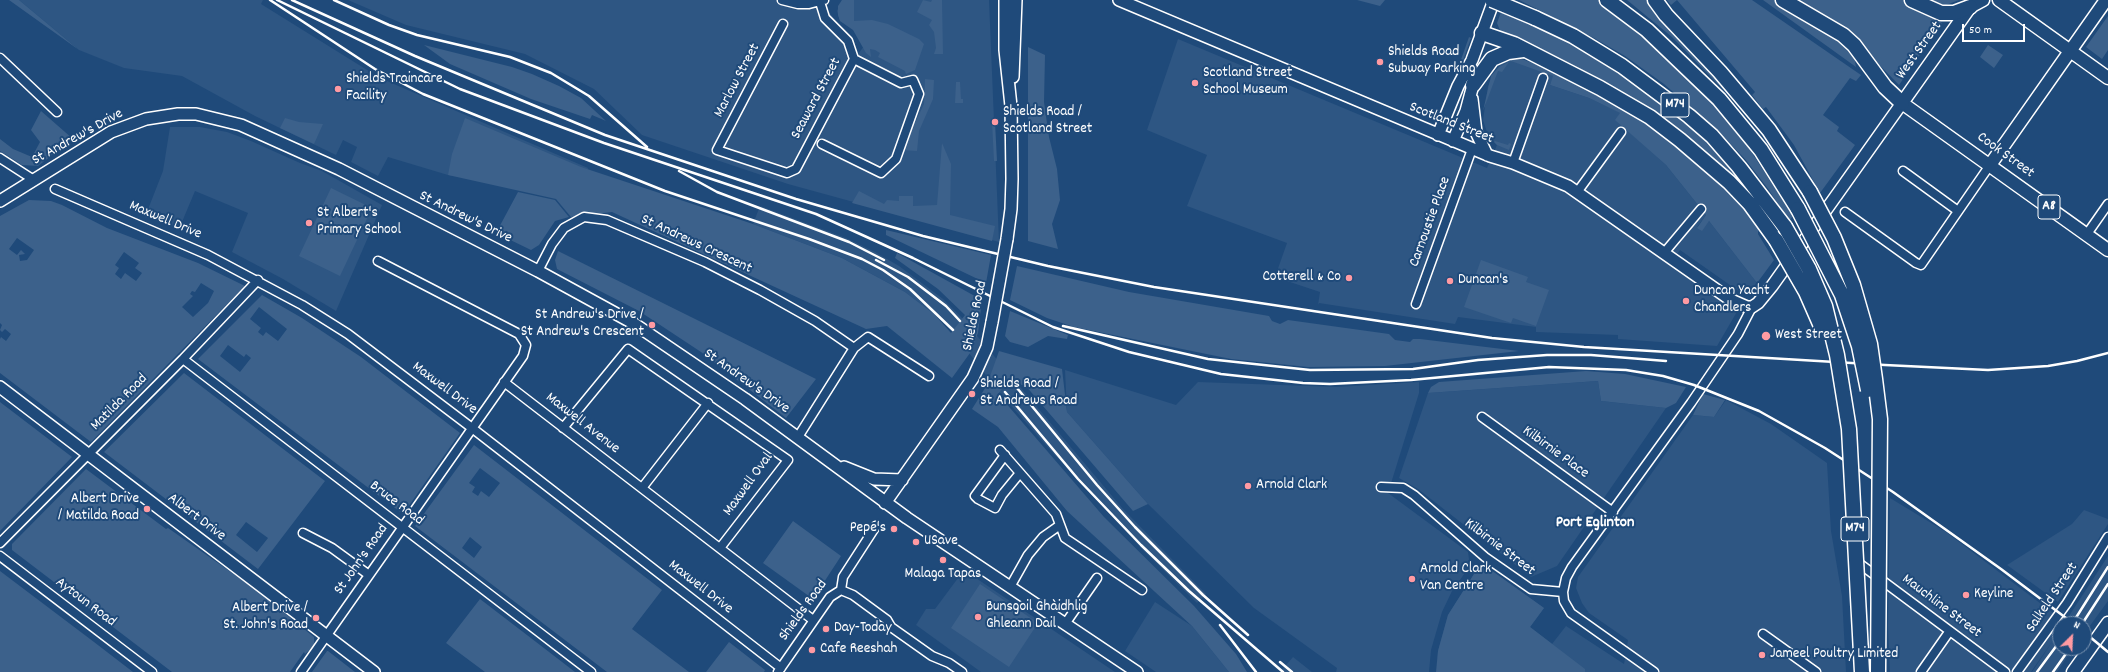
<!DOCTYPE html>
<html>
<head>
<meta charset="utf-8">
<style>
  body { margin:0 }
  #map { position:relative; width:2108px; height:672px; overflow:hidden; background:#1f4a7a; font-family:Dekko,sans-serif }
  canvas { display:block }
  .north { position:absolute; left:2052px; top:616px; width:40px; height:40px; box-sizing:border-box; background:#1f4a7a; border:1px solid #7992af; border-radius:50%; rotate:24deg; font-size:11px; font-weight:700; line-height:16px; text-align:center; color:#fff }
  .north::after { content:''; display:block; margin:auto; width:14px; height:18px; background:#ff9aa2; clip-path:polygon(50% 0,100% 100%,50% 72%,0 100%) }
  .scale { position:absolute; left:1962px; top:24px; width:63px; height:18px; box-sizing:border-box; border:2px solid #fff; border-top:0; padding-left:5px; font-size:12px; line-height:14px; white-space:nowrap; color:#fff; -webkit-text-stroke:3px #1f4a7a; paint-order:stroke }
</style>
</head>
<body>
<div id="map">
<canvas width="2108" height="672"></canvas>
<div class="north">N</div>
<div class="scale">50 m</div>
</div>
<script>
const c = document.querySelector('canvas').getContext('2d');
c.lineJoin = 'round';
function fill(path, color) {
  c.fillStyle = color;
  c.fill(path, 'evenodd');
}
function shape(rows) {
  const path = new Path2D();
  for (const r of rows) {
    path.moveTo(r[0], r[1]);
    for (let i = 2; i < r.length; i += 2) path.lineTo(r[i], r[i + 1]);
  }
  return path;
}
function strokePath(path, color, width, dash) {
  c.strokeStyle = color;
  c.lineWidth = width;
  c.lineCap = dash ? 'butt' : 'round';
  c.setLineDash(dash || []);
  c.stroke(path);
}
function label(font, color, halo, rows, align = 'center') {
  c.font = font + ' Dekko,sans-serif';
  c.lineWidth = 4;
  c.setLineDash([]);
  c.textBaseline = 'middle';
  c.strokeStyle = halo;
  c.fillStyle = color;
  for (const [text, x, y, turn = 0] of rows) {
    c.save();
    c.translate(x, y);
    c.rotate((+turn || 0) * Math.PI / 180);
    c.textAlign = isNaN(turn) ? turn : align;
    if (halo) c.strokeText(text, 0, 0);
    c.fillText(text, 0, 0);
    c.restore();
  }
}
fill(shape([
  [19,0,263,0,261,4,380,78,588,168,579,196,448,175,388,157,378,176,351,162,357,147,343,140,336,155,255,116,182,76,124,68,79,50],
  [348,0,821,0,858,54,871,37,840,21,837,11,842,0,989,0,999,242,788,184,642,135,594,89,525,54,406,25],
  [1178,39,1487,168,1497,145,1488,135,1483,120,1488,86,1495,71,1501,64,1514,59,1554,76,1550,85,1589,98,1621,113,1616,120,1666,165,1706,215,1697,227,1709,221,1757,283,1747,292,1740,292,1680,250,1672,262,1738,310,1717,346,1618,339,1618,335,1536,332,1536,327,1458,317,1455,324,1319,303,1318,305,1320,292,1275,277,1287,243,1187,206,1207,155,1147,130],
  [170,127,200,127,227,132,251,141,300,163,322,171,382,205,336,311,283,279,232,252,248,213,195,191,179,229,145,217,163,171],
  [760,206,846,238,875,252,899,266,943,299,962,318,1123,509,1206,594,1197,603,1142,549,1053,453,999,392,952,331,934,314,905,292,842,258,753,224],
  [1065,370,1176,405,1198,382,1336,387,1419,382,1419,393,1388,493,1468,552,1470,566,1452,591,1442,612,1431,650,1429,672,1336,672,1337,668,1254,608,1148,504,1067,412],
  [1598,381,1601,401,1666,408,1557,566,1531,577,1418,489,1399,478,1428,393],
  [1726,400,1771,424,1827,463,1831,531,1842,596,1846,672,1437,672,1438,651,1448,615,1481,563,1544,608,1530,627,1552,644,1566,626,1624,664,1628,640,1589,613,1582,603,1576,588,1578,577,1693,415,1714,417],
  [1890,498,1946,532,2065,622,2108,556,2108,601,2084,634,2084,624,2060,624,2060,648,2073,648,2057,672,2032,672,2054,639,2031,672,1890,672,1888,626],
  [2084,510,2108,519,2108,524,2058,602,2007,565,2072,524],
  [964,570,1115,672,981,672,916,625,926,609,935,609],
  [1155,602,1192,626,1229,672,1156,672,1125,651],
  [1293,657,1312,672,1280,672]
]), '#2e5683');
fill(shape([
  [9,0,19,0,79,50],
  [842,0,854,0,854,21,872,20,888,24,919,39,924,44,915,70,906,74,905,71,878,57,880,53,875,50,870,49,871,57,866,53,853,30,840,21,838,15,838,6],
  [923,0,931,2,932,0,942,0,943,54,934,54,936,48,934,32,929,25,932,20,917,12],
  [1357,0,1385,0,1380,6],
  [1519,0,1600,0,1634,27,1713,101,1741,136,1793,216,1789,221,1769,190,1745,159,1719,132,1664,84,1625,56,1594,38],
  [1627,0,1649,0,1742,103,1808,194,1804,199,1768,143,1742,109,1672,37],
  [1667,0,1752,0,1861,75,1856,81,1850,78,1823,115,1839,127,1837,131,1855,145,1820,193,1794,145,1766,107,1763,109,1752,95,1755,92,1677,0,1671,5],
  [1763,0,1776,0,1845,42,1854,57,1856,67],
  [1800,0,1905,0,1942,23,1899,85,1852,37,1799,3],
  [1927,0,1959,0,1946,5,1946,9],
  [1501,12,1539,27,1569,43,1649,93,1696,132,1735,173,1756,199,1754,200,1708,155,1501,33,1497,23],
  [2108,16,2108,50,2102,59,2086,47],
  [1469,37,1471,38,1446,109,1444,108],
  [424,45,512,67,532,74,559,86,581,98,606,121,592,115,590,119,531,99,450,64],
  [1988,45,2003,55,1994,68,1980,57],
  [1028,47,1045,55,1044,102,1049,137,1057,169,1060,200,1052,224,1058,249,1028,241],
  [1511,58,1519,58,1554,71,1642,119,1675,144,1734,196,1758,224,1758,234,1774,260,1757,283,1709,221,1702,231,1697,228,1706,215,1666,165,1615,120,1620,113,1589,98,1550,85,1553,76,1511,61],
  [1509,62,1502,72,1498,71,1483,111,1491,76,1499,67],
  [925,79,934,80,933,99,919,131,917,151,902,150,924,104],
  [956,82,960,82,961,99,963,99,963,103,955,103],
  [41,111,73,139,38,166,22,165,0,151,0,139,13,149,32,157,40,142,31,130],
  [285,118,299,122,323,124,314,144,280,128],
  [465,118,581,167,753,224,842,258,905,292,934,314,951,333,965,315,938,289,895,258,897,253,982,300,978,333,970,353,952,378,887,326,866,329,612,212,571,217,556,199,448,175,452,154],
  [992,122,995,122,997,161,994,161],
  [1495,141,1508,145,1509,143,1511,144,1509,150,1497,145,1494,142],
  [942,143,951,164,950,215,995,226,992,241,852,203,859,191,884,204,887,200,899,201,899,196,913,196,913,206,937,205],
  [331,188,372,208,340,276,299,256],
  [518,192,555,200,569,217,555,221,539,245,531,250,496,233],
  [29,200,51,201,62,205,107,228,198,263,245,286,91,442,0,373,0,339,1,337,6,341,11,334,5,329,2,332,0,330,2,325,0,323,0,216],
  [17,238,34,250,27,260,20,261,19,255,25,254,21,250,17,255,9,249],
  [124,252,139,263,135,268,142,273,136,281,125,273,121,279,115,274,119,268,115,265],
  [201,283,214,291,208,303,193,317,182,307,193,296,190,294,192,291,195,292],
  [886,230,991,255,986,283,886,235],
  [558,251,816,379,786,418,701,352,639,311,557,269,555,260],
  [1481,260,1528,277,1526,282,1549,290,1536,326,1513,318,1511,323,1464,307],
  [1017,266,1129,292,1269,316,1272,321,1280,324,1288,320,1389,334,1395,340,1410,342,1413,339,1420,339,1519,351,1385,366,1308,367,1231,359,1074,327,1047,318,1010,300],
  [262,295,302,318,361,357,460,433,403,514,198,359],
  [259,307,287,329,278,341,266,332,263,336,258,332,261,328,250,319],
  [228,345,244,357,246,354,251,358,240,372,220,356],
  [1010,311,1068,335,1067,339,1048,336,1028,347,1010,342,1005,336],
  [999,351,1062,369,1067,412,1148,504,1133,511,1025,385,1006,384,998,394,1104,517,1194,606,1236,654,1247,672,1229,672,1192,626,1067,511,998,427,972,409,987,385],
  [1586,371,1625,374,1686,387,1676,403,1666,408,1601,401,1598,381,1428,393,1431,387,1439,382],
  [184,373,325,481,258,569,104,452],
  [246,522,268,538,257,552,236,535],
  [1703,394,1725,400,1714,417,1693,415],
  [0,402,72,457,0,531],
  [474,445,662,590,632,629,689,672,607,672,415,526],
  [480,468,500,483,489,497,481,491,478,496,472,492,475,487,469,483],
  [470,537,482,547,474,558,462,548],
  [86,469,166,529,168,528,255,589,314,637,314,646,305,654,304,652,290,672,172,672,12,550,12,544],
  [793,521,841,556,813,599,763,563],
  [1481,563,1544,608,1530,627,1585,669,1585,672,1436,672,1438,651,1448,615],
  [0,571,94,642,133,672,0,672],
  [980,584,1038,623,1009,667,951,628],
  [480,599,540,645,575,672,485,672,446,643],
  [729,642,765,670,764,672,706,672],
  [327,651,328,651,355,672,312,672]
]), '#3c618b');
const street = shape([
  [782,0,798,4,809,4,824,0],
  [783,24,717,150,787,173,796,169,854,59,848,41,825,18,820,2],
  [0,58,57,112],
  [822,144,881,173,896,159,919,94,913,80,901,83,854,59],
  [0,158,34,180],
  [1513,163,1543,78],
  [1903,171,1958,211],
  [55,189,208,255,302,305,348,334,472,428,781,668],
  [1578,191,1621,132],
  [1845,212,1916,263,1921,265,1990,165],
  [2087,234,2108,204],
  [1664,253,1701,209],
  [538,271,552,244,564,228,584,217,607,220,705,262,760,290,815,321,854,348,868,337,929,376],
  [1416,304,1472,149],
  [183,359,591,672],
  [504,382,813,620],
  [1482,417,1613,512],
  [563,428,628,349,788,460,720,548],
  [798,437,854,348],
  [1000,450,1056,514,1065,538,1142,590],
  [1005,455,975,496,978,499,995,508,1002,495,1020,473],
  [1381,487,1403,488,1414,495,1485,557,1531,589,1563,592],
  [642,488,708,403],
  [303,533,332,548,369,575],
  [0,543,183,359,258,280],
  [0,556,152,672],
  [1860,564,2005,672],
  [1010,587,1028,555,1043,537,1060,525],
  [841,590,853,595,887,620,891,627,932,656,949,663,962,672],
  [1065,624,1097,578],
  [1763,634,1816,672],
  [301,672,523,356,526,345,519,334,378,261],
  [778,672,830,597,841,590,843,577,876,526],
  [1654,672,1571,613,1564,601,1563,592,1566,578,1572,567,1691,403,1738,334,1752,307],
  [1921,672,1949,632],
  [2017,672,2067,603,2108,537]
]);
const secondary = shape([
  [1005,0,1005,50,1011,106,1012,179,1011,209,1007,239],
  [1119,0,1490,156,1513,163,1568,186,1731,300,1747,307,1752,307,1758,303,1772,286,1902,103],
  [1013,77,1016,0],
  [1472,99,1476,132,1487,155],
  [1438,135,1458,86,1472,60,1494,0],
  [1453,141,1466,111,1473,85,1473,77],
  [0,201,111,132,146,119,178,114,196,114,241,125,339,169,538,271,633,323,745,399,907,518,1137,672],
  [0,387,374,672],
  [844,467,874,479,902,480],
  [885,503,973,378,987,347,992,322]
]);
const primary = shape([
  [1983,0,1970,7,1902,103,2108,250],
  [1999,0,2108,78],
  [1990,165,2106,0],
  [2073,672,2108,623]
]);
const highway = shape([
  [1607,0,1647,30,1719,99,1761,150,1798,209],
  [1655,0,1666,15,1720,72,1769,130,1810,192],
  [1783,0,1843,35,1854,45,1885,87,1902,103],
  [1912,0,1941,13,1954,13,1970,7],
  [1535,18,1573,36,1622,66,1689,116,1712,136,1739,167,1785,227],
  [1482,33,1514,44,1600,88,1650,117,1680,140,1729,182,1750,204,1776,240],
  [1473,85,1492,59,1508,52,1523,50]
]);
strokePath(street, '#fff', 11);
strokePath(secondary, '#fff', 14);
strokePath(primary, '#fff', 15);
strokePath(highway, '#fff', 17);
strokePath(street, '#1f4a7a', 8);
strokePath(secondary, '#1f4a7a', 11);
strokePath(primary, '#1f4a7a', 12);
strokePath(highway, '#1f4a7a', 14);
strokePath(shape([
  [270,0,375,69,423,94,665,191,809,239,862,259,883,270,910,289,953,330],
  [277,0,460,89,604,143,816,214,913,258,1053,327,1129,352,1221,374,1303,383,1330,384,1411,380,1549,367,1626,370,1663,376,1694,385,1759,411,1825,448,1893,492,2001,569,2074,624],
  [292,0,415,56,605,135,796,199,923,236,1048,266,1154,287,1492,338,1584,347,1885,365,1988,370,2048,366,2077,361,2108,353],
  [334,0,389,25,417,35,510,57,551,73,589,96,647,147],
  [679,171,717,192,849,242,884,260],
  [876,260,908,277,946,306,960,321],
  [1063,326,1208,359,1310,370,1413,369,1478,360,1547,355,1591,355,1666,361],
  [1017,388,1097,485,1135,527,1203,595,1248,635],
  [1005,392,1078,479,1141,545,1189,591,1283,672],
  [2072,624,2108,567],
  [2082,624,2108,584],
  [1220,625,1256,672],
  [2084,632,2108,652],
  [1280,662,1292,672],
  [2037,672,2060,641],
  [2053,672,2070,648]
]), '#fff', 2.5);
const secondaryBridge = shape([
  [992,322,1007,239]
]);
const highwayBridge = shape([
  [1492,0,1535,18],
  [1810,192,1834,238,1853,285,1870,344,1875,379,1880,419,1878,672],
  [1798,209,1842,295,1859,346,1868,390],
  [1785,227,1809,269,1825,306,1837,355,1849,429,1862,672],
  [1776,240,1806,292,1824,333]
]);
strokePath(secondaryBridge, '#fff', 14, []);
strokePath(highwayBridge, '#fff', 17, []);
strokePath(secondaryBridge, '#1f4a7a', 11);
strokePath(highwayBridge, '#1f4a7a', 14);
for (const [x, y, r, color] of [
  [1380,62,4,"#ff9aa2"],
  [1195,83,4,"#ff9aa2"],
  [338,89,4,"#ff9aa2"],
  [995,122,4,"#ff9aa2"],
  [309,223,4,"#ff9aa2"],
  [1349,278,4,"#ff9aa2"],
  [1450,281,4,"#ff9aa2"],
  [1686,301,4,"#ff9aa2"],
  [652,325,4,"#ff9aa2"],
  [1766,336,5,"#ff9aa2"],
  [972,394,4,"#ff9aa2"],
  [1248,486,4,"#ff9aa2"],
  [147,509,4,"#ff9aa2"],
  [894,529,4,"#ff9aa2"],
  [916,542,4,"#ff9aa2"],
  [943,560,4,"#ff9aa2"],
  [1412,579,4,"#ff9aa2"],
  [1966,595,4,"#ff9aa2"],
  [978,617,4,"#ff9aa2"],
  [316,618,4,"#ff9aa2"],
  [826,629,4,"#ff9aa2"],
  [812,650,4,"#ff9aa2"],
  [1762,655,4,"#ff9aa2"]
]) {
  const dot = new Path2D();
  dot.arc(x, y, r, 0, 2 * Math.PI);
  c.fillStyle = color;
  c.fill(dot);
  strokePath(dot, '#1f4a7a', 1.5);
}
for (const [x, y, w] of [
  [1675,105,28],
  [2049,207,22],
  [1855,529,28]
]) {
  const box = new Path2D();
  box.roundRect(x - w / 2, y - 12, w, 24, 3);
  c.fillStyle = '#1f4a7a';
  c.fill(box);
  strokePath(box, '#fff', 1);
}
label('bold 14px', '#fff', null, [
  ["M74",1675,105],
  ["A8",2049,207],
  ["M74",1855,529]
]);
label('15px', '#fff', '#1f4a7a', [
  ["West Street",1920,51,-54],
  ["Marlow Street",738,81,-62],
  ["Seaward Street",817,99,-62],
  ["Scotland Street",1451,124,22],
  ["St Andrew's Drive",78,138,-29],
  ["Cook Street",2005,156,36],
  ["St Andrew's Drive",465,218,26],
  ["Maxwell Drive",165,221,23],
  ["Carnoustie Place",1431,222,-70],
  ["St Andrews Crescent",696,245,25],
  ["Shields Road",976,316,-78],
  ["St Andrew's Drive",746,382,35],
  ["Maxwell Drive",444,389,37],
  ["Matilda Road",120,403,-45],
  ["Maxwell Avenue",582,424,38],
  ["Kilbirnie Place",1555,453,36],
  ["Maxwell Oval",749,485,-54],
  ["Bruce Road",396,504,37],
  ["Albert Drive",196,518,37],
  ["Kilbirnie Street",1499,548,37],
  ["St John's Road",362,560,-55],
  ["Maxwell Drive",700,588,38],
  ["Salkeld Street",2053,598,-56],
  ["Aytoun Road",85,603,37],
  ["Mauchline Street",1941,607,37],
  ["Shields Road",804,611,-54]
]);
label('15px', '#fff', '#1f4a7a', [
  ["Shields Road",1388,53],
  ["Subway Parking",1388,70],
  ["Scotland Street",1203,74],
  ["School Museum",1203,91],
  ["Shields Traincare",346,80],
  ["Facility",346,97],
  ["Shields Road /",1003,113],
  ["Scotland Street",1003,130],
  ["St Albert's",317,214],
  ["Primary School",317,231],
  ["Cotterell & Co",1341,278,"right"],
  ["Duncan's",1458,281],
  ["Duncan Yacht",1694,292],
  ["Chandlers",1694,309],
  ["St Andrew's Drive /",644,316,"right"],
  ["St Andrew's Crescent",644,333,"right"],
  ["West Street",1775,336],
  ["Shields Road /",980,385],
  ["St Andrews Road",980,402],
  ["Arnold Clark",1256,486],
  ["Albert Drive",139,500,"right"],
  ["/ Matilda Road",139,517,"right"],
  ["Pepe's",886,529,"right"],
  ["USave",924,542],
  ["Arnold Clark",1420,570],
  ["Van Centre",1420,587],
  ["Malaga Tapas",943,575,"center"],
  ["Keyline",1974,595],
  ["Bunsgoil Ghàidhlig",986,608],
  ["Ghleann Dail",986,625],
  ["Albert Drive /",308,609,"right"],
  ["St. John's Road",308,626,"right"],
  ["Day-Today",834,629],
  ["Cafe Reeshah",820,650],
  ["Jameel Poultry Limited",1770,655]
], 'left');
label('bold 16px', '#fff', '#1f4a7a', [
  ["Port Eglinton",1595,524]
]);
</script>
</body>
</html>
